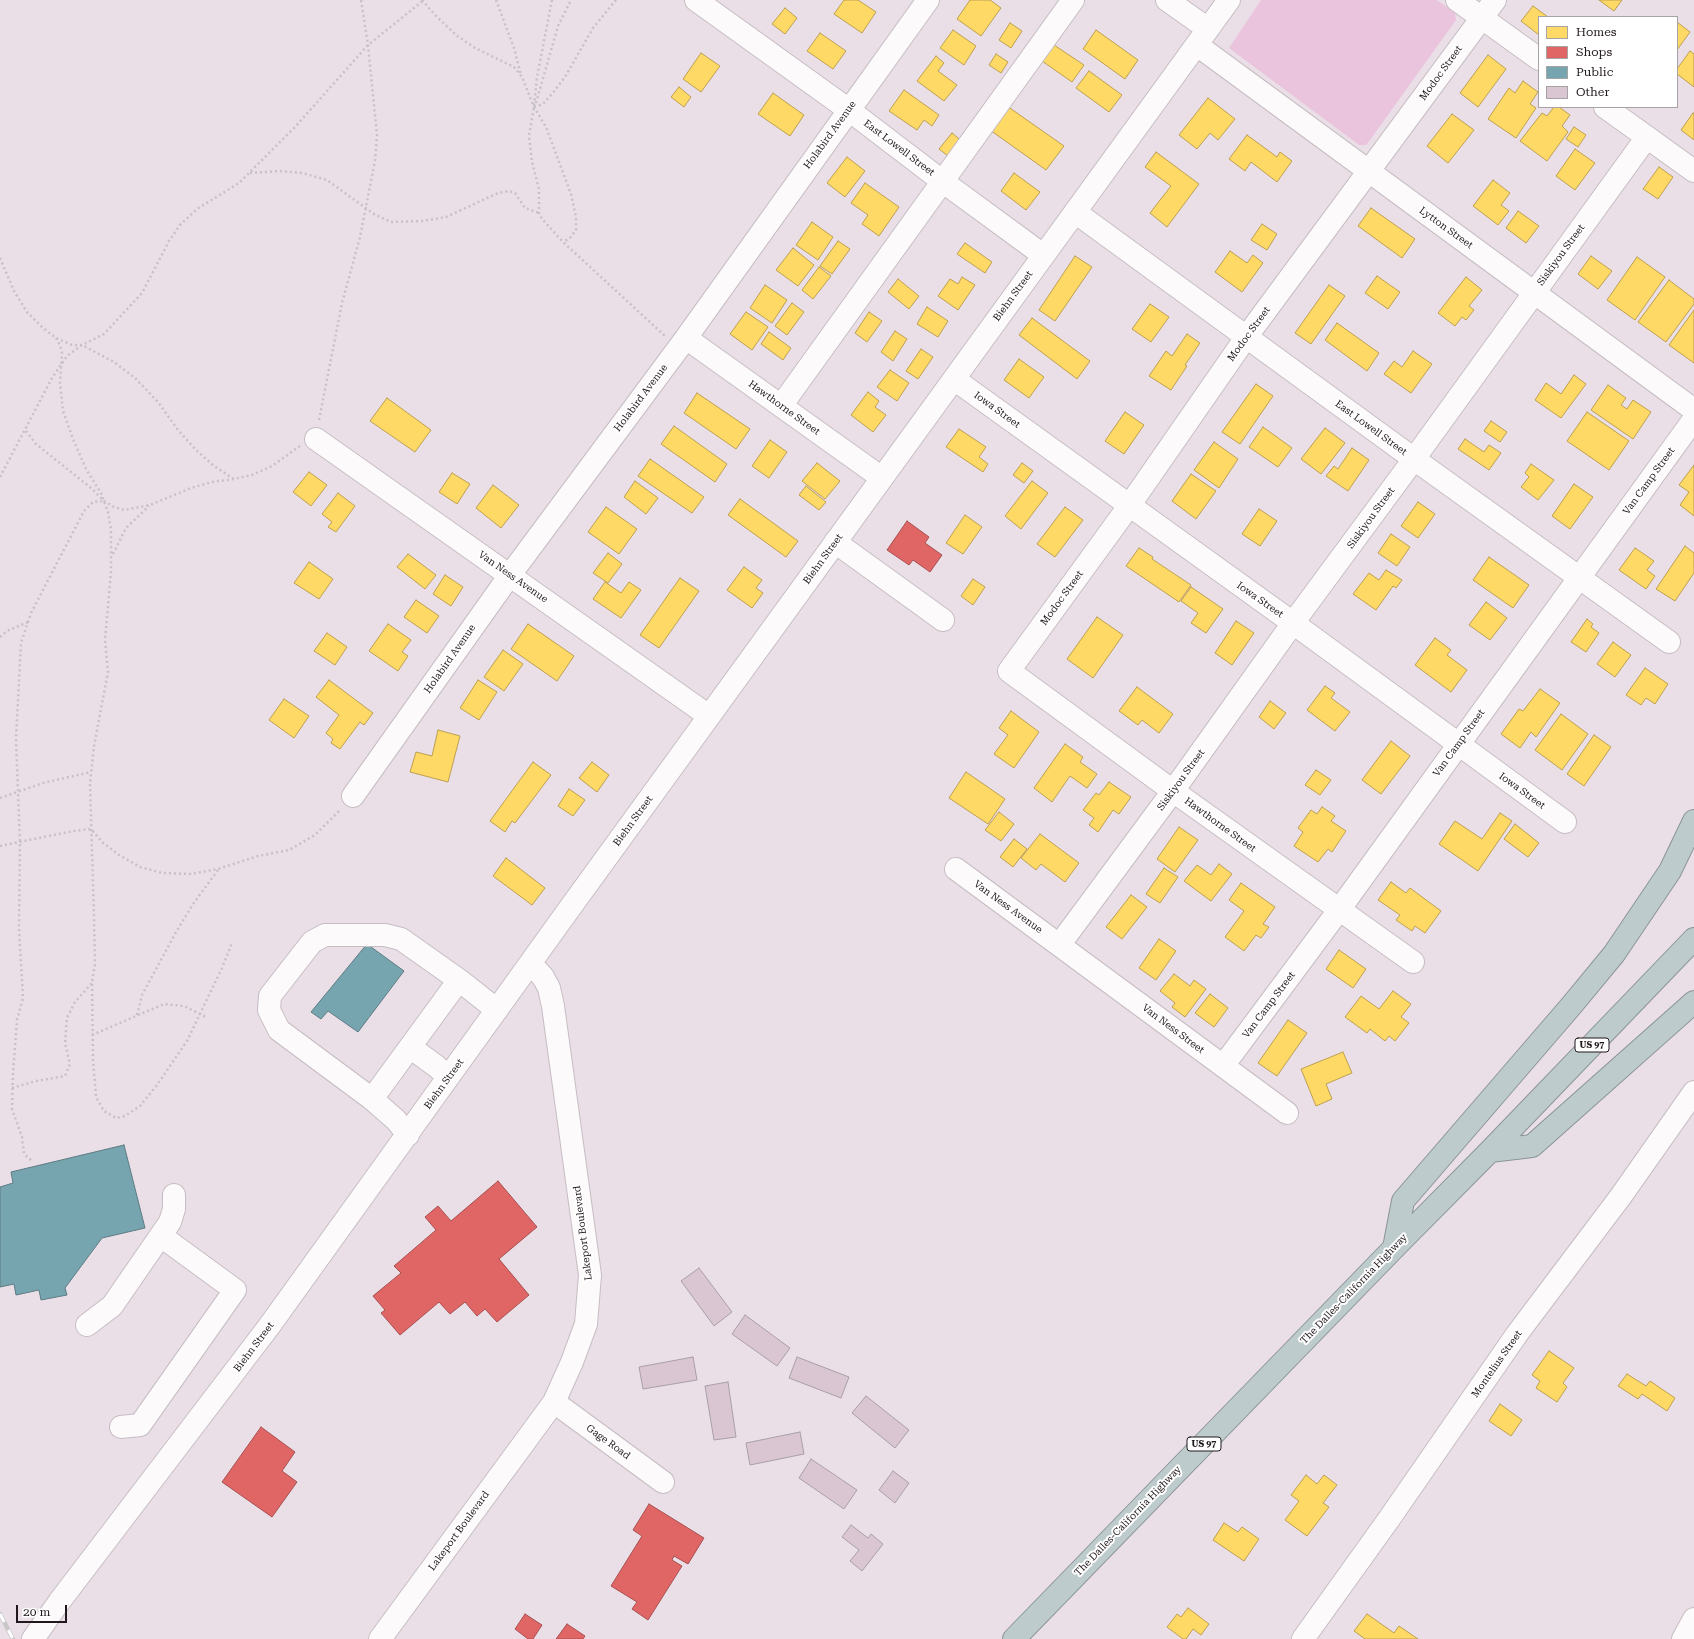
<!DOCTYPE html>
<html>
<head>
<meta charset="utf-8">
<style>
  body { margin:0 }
  #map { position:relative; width:1694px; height:1639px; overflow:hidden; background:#ebdfe7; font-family:"Roboto Serif",serif }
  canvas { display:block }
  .legend { position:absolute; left:1538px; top:16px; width:140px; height:92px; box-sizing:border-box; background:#fff; border:1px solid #a6a3a5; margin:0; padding:5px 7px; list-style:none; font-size:12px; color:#20181d }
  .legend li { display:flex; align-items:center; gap:8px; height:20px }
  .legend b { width:20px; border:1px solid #a6a3a5 }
  .scale { position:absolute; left:16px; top:1605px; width:51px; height:18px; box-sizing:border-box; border:2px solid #20181d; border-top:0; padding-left:5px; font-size:12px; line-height:14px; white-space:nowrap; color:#20181d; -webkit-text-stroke:3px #fff; paint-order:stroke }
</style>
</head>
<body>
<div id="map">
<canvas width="1694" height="1639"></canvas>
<ul class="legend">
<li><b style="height:11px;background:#ffd966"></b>Homes</li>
<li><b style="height:11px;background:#e06666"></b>Shops</li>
<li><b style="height:11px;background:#76a5af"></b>Public</li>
<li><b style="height:11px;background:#dac5d3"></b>Other</li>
</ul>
<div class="scale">20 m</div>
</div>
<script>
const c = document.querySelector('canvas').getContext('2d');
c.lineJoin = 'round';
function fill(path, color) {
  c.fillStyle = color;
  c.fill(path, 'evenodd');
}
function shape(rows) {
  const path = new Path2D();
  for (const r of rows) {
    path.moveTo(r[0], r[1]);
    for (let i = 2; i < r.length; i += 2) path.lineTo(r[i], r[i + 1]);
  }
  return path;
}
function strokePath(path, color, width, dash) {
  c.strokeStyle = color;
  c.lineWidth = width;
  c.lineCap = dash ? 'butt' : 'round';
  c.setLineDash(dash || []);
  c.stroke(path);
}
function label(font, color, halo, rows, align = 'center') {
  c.font = font + ' "Roboto Serif",serif';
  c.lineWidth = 4;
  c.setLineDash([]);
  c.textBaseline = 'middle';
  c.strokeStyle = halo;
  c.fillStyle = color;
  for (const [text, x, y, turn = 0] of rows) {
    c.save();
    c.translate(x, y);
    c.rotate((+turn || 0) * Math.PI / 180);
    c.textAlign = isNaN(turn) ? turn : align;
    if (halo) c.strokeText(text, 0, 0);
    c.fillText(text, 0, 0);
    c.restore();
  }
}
fill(shape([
  [1261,0,1437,0,1455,13,1456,20,1370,140,1366,145,1359,145,1229,48]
]), '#eac3dd');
const homes = shape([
  [844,0,858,0,876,12,862,33,834,14,844,0],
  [970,0,990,0,1001,8,981,36,957,19,970,0],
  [1599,0,1622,0,1614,11,1599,0],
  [1533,6,1548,17,1539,17,1539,35,1521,21,1533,6],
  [785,8,797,18,785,34,772,24,785,8],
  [1677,22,1690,32,1677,50,1677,22],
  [1010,23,1022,31,1011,48,999,40,1010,23],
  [953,30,976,46,964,65,940,48,953,30],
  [1096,30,1138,60,1125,79,1083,49,1096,30],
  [820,33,846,51,833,69,807,51,820,33],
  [1054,45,1084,65,1072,82,1042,61,1054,45],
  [1690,51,1694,54,1694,87,1677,74,1677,69,1690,51],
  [701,53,720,66,701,92,683,79,701,53],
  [996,54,1008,62,1001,73,989,65,996,54],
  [1488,55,1506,69,1478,107,1460,93,1488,55],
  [936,56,944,63,938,71,957,85,944,101,917,81,936,56],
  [1089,71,1122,95,1109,112,1076,88,1089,71],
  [1523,81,1538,92,1530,104,1536,108,1516,138,1488,119,1509,88,1515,93,1523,81],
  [679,87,691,97,684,107,671,97,679,87],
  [904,90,939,115,932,126,924,120,917,130,889,111,904,90],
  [773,93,804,115,790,136,758,114,773,93],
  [1208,98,1235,119,1218,140,1210,133,1197,149,1179,135,1208,98],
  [1007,106,1064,146,1046,170,990,130,1007,106],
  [1554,107,1559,107,1570,115,1562,126,1568,132,1547,161,1520,141,1542,113,1547,116,1554,107],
  [1693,113,1694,114,1694,140,1681,130,1693,113],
  [1452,114,1474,130,1448,163,1427,146,1452,114],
  [1574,127,1586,135,1578,147,1566,139,1574,127],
  [952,133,964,143,952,159,939,149,952,133],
  [1247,135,1277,157,1280,152,1292,161,1277,182,1251,162,1245,171,1229,159,1247,135],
  [1575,149,1595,163,1575,190,1556,176,1575,149],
  [1156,152,1199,184,1167,227,1150,213,1171,186,1145,167,1156,152],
  [847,157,865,171,845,197,827,183,847,157],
  [1659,167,1673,177,1658,199,1643,189,1659,167],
  [1014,173,1040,192,1026,210,1001,191,1014,173],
  [1493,180,1510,193,1501,205,1509,211,1498,225,1473,206,1493,180],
  [865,183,899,207,879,236,862,224,868,215,851,203,865,183],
  [1371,208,1415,239,1402,258,1358,226,1371,208],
  [1518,211,1539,226,1526,243,1506,228,1518,211],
  [812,222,833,237,818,260,796,245,812,222],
  [1262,224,1277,234,1267,250,1251,240,1262,224],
  [838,241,850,249,832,274,820,266,838,241],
  [965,243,992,262,985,273,957,254,965,243],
  [793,248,814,265,798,286,776,270,793,248],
  [1230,251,1247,263,1253,255,1263,263,1242,292,1215,272,1230,251],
  [1075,256,1092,267,1055,321,1039,310,1075,256],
  [1591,256,1612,271,1598,289,1578,274,1591,256],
  [1637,257,1665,277,1635,320,1607,300,1637,257],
  [819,267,831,276,813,299,802,290,819,267],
  [1377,276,1400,292,1388,309,1365,293,1377,276],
  [962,277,975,285,958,310,938,296,950,279,958,284,962,277],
  [1466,277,1482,290,1469,306,1474,310,1466,320,1462,317,1455,326,1438,313,1466,277],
  [898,279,919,296,909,309,888,292,898,279],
  [1669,280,1694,299,1694,304,1666,342,1638,322,1669,280],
  [765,285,787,300,772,323,750,308,765,285],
  [1329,285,1345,296,1311,344,1295,333,1329,285],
  [792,303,804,312,787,335,775,326,792,303],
  [1150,304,1169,317,1151,342,1132,329,1150,304],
  [927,307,948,321,938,337,917,324,927,307],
  [1694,310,1694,363,1669,345,1694,310],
  [746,312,768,327,752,350,730,334,746,312],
  [869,312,882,321,867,342,855,333,869,312],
  [1032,318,1090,361,1077,379,1019,335,1032,318],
  [1337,323,1379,353,1367,371,1325,340,1337,323],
  [895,331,907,339,893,361,881,352,895,331],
  [769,332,791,348,783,360,761,344,769,332],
  [1187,334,1200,343,1185,365,1187,366,1171,390,1149,376,1166,351,1172,356,1187,334],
  [921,349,933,357,918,379,906,371,921,349],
  [1413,351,1432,364,1411,393,1384,374,1394,361,1402,367,1413,351],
  [1019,359,1044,377,1029,398,1004,380,1019,359],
  [890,370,909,383,897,401,877,387,890,370],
  [1574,375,1586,384,1561,418,1535,400,1546,383,1561,394,1574,375],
  [1256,384,1273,396,1240,444,1222,432,1256,384],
  [1608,385,1626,398,1621,405,1627,409,1633,400,1651,412,1633,439,1591,410,1608,385],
  [868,392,879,401,875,407,886,415,873,432,851,415,868,392],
  [697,393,750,429,736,449,684,413,697,393],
  [387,398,431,430,415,452,370,421,387,398],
  [1125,412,1144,425,1124,454,1105,441,1125,412],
  [1587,412,1629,441,1609,470,1567,441,1587,412],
  [1491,421,1507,432,1500,442,1484,431,1491,421],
  [674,426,727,464,715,482,661,444,674,426],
  [1263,427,1292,448,1278,467,1249,447,1263,427],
  [1325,428,1345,443,1321,474,1301,459,1325,428],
  [959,429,986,447,979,457,988,464,983,472,946,447,959,429],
  [1465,439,1484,452,1489,445,1501,453,1489,470,1458,449,1465,439],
  [770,440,787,452,769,478,752,466,770,440],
  [1214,442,1238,459,1219,488,1194,470,1214,442],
  [1352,448,1369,460,1348,491,1326,476,1334,466,1338,469,1352,448],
  [650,459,704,497,692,513,638,476,650,459],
  [817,463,840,481,825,499,802,481,817,463],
  [1022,463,1033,471,1024,483,1013,475,1022,463],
  [1531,464,1554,480,1538,500,1521,487,1529,477,1525,473,1531,464],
  [1694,465,1694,516,1680,505,1689,492,1679,485,1694,465],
  [309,472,327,485,311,506,293,492,309,472],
  [452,473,470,484,457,504,439,492,452,473],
  [1191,474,1216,491,1196,519,1172,501,1191,474],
  [635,481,658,498,646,514,624,497,635,481],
  [1032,481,1048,493,1021,529,1005,516,1032,481],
  [1574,484,1593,497,1570,529,1552,516,1574,484],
  [493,485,519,505,501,528,476,508,493,485],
  [806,486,826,502,819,510,799,495,806,486],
  [338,493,355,506,336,532,328,527,332,522,322,514,338,493],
  [740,499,798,541,786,557,728,515,740,499],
  [1418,502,1435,514,1418,538,1401,526,1418,502],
  [606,507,637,529,619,554,588,532,606,507],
  [1065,507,1083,520,1055,557,1037,544,1065,507],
  [1259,509,1277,521,1260,546,1242,534,1259,509],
  [965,515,982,527,963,554,946,543,965,515],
  [1391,534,1410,547,1397,566,1378,553,1391,534],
  [1685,546,1694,553,1694,573,1675,601,1656,589,1685,546],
  [1139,548,1153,557,1152,559,1191,585,1179,602,1126,566,1139,548],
  [1635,548,1654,561,1647,570,1655,576,1646,589,1619,570,1635,548],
  [608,553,622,564,608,583,593,573,608,553],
  [408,554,436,575,425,589,397,567,408,554],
  [1489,557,1529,585,1513,608,1473,580,1489,557],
  [309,562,333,579,319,599,294,583,309,562],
  [744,567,762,580,756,588,763,593,752,608,727,590,744,567],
  [1386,570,1402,580,1396,588,1393,586,1376,610,1353,594,1369,573,1379,580,1386,570],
  [445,575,463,587,451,606,433,594,445,575],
  [680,578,699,591,659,648,640,635,680,578],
  [973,579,985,587,973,605,961,596,973,579],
  [605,582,621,593,629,582,641,590,621,618,593,599,605,582],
  [1191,587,1223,609,1206,633,1191,623,1198,613,1181,601,1191,587],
  [416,600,439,616,427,633,404,617,416,600],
  [1486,602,1507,618,1490,640,1469,625,1486,602],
  [1097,617,1123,635,1093,678,1067,659,1097,617],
  [1587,619,1593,624,1591,627,1599,633,1586,652,1571,642,1587,619],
  [1236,621,1254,633,1232,665,1215,653,1236,621],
  [388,624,411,640,402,652,408,656,398,671,369,651,388,624],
  [528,624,574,656,557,681,511,649,528,624],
  [327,633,347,647,335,665,314,651,327,633],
  [1435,638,1451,650,1447,655,1467,670,1451,692,1415,665,1435,638],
  [1613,642,1631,655,1615,677,1597,664,1613,642],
  [503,650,523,664,504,691,484,677,503,650],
  [1645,668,1668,684,1655,704,1646,698,1641,705,1626,695,1645,668],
  [329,680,373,713,364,725,360,722,340,749,331,743,333,739,326,733,339,715,316,697,329,680],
  [478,680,497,692,479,720,460,708,478,680],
  [1325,686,1335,693,1331,698,1350,712,1335,731,1307,710,1325,686],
  [1137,687,1173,714,1159,733,1142,720,1138,725,1119,711,1137,687],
  [1540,689,1560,703,1536,737,1531,732,1520,748,1501,734,1519,709,1523,711,1540,689],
  [284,699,309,716,294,738,269,720,284,699],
  [1270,701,1286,713,1274,729,1259,717,1270,701],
  [1011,711,1039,732,1014,768,994,754,1008,735,999,728,1011,711],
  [1561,714,1588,734,1562,770,1535,750,1561,714],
  [438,730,460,736,448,782,410,772,416,752,432,756,438,730],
  [1594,735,1611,747,1584,786,1567,774,1594,735],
  [1391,741,1410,756,1381,794,1362,780,1391,741],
  [1065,744,1083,757,1080,762,1097,774,1087,788,1070,776,1052,802,1034,788,1065,744],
  [533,762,551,775,515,823,512,821,505,832,490,821,533,762],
  [592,762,609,775,597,792,579,778,592,762],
  [1316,770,1331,780,1320,795,1305,785,1316,770],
  [966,772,1005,799,988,824,949,798,966,772],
  [1109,782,1131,797,1119,814,1113,810,1098,832,1089,825,1094,818,1083,810,1096,793,1099,795,1109,782],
  [569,789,585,800,573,816,558,806,569,789],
  [1322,807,1335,816,1331,821,1346,831,1332,852,1328,849,1318,862,1294,846,1303,832,1298,828,1311,810,1317,814,1322,807],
  [999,812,1014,824,1001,841,985,830,999,812],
  [1500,813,1512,821,1478,871,1439,844,1455,821,1482,839,1500,813],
  [1515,824,1539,843,1528,857,1504,839,1515,824],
  [1179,827,1198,840,1175,872,1157,859,1179,827],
  [1040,834,1079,863,1065,882,1041,864,1036,870,1021,858,1040,834],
  [1014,839,1027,849,1013,867,1000,857,1014,839],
  [506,858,545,888,532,905,493,876,506,858],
  [1219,864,1232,874,1211,901,1184,881,1197,865,1211,875,1219,864],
  [1164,868,1178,877,1160,903,1146,894,1164,868],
  [1391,882,1406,893,1410,888,1441,911,1425,933,1415,926,1412,931,1396,920,1400,915,1378,900,1391,882],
  [1241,883,1275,907,1263,924,1269,927,1261,938,1256,935,1244,951,1225,937,1244,911,1229,900,1241,883],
  [1131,895,1147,907,1122,939,1106,927,1131,895],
  [1159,939,1176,951,1156,980,1139,968,1159,939],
  [1339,950,1366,969,1353,988,1326,969,1339,950],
  [1174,974,1190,986,1194,980,1206,989,1185,1017,1172,1007,1175,1003,1160,991,1174,974],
  [1393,991,1411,1004,1401,1017,1409,1023,1395,1041,1389,1036,1385,1041,1370,1029,1367,1033,1345,1017,1361,996,1379,1009,1393,991],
  [1210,994,1228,1008,1214,1027,1195,1013,1210,994],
  [1288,1020,1307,1033,1277,1076,1258,1063,1288,1020],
  [1343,1052,1352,1073,1326,1084,1332,1099,1316,1106,1301,1069,1343,1052],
  [1549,1351,1574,1368,1563,1383,1567,1387,1557,1402,1536,1388,1540,1381,1532,1375,1549,1351],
  [1627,1374,1646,1386,1650,1381,1675,1398,1667,1411,1642,1394,1638,1399,1618,1386,1627,1374],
  [1500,1404,1522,1420,1511,1436,1489,1421,1500,1404],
  [1306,1475,1317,1484,1324,1475,1337,1485,1323,1503,1329,1507,1307,1536,1285,1520,1299,1501,1291,1495,1306,1475],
  [1224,1523,1238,1532,1242,1527,1259,1539,1244,1561,1213,1540,1224,1523],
  [1188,1608,1209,1624,1201,1635,1193,1629,1186,1639,1183,1639,1167,1627,1177,1614,1181,1617,1188,1608],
  [1367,1614,1394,1633,1399,1626,1418,1639,1365,1639,1354,1631,1367,1614]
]);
fill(homes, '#ffd966');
strokePath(homes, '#bc9f50', 1);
const shops = shape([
  [907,521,929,537,925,543,942,555,930,572,913,560,909,565,887,550,907,521],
  [498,1181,537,1227,499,1259,529,1295,497,1322,485,1309,477,1316,465,1302,450,1314,439,1302,400,1335,381,1313,385,1310,373,1296,401,1273,394,1266,436,1230,425,1217,438,1206,451,1221,498,1181],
  [261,1427,295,1452,282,1471,297,1482,272,1517,222,1482,261,1427],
  [649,1504,704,1538,688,1564,674,1556,672,1560,682,1566,648,1620,632,1609,637,1602,611,1586,642,1536,633,1530,649,1504],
  [525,1614,542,1625,533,1639,528,1639,515,1629,525,1614],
  [567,1624,585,1636,583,1639,556,1639,567,1624]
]);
fill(shops, '#e06666');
strokePath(shops, '#a64f50', 1);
const public = shape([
  [367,944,404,971,358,1032,328,1011,321,1019,311,1012,367,944],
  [124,1145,145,1228,102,1238,65,1288,67,1295,41,1300,39,1290,16,1295,14,1284,0,1287,0,1187,13,1183,11,1172,124,1145]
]);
fill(public, '#76a5af');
strokePath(public, '#5c7b83', 1);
const building = shape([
  [699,1268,732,1312,714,1326,681,1281,699,1268],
  [745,1315,790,1348,777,1366,732,1334,745,1315],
  [693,1357,697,1380,643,1389,639,1367,693,1357],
  [797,1357,849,1377,841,1398,789,1378,797,1357],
  [728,1382,736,1437,714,1440,705,1386,728,1382],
  [866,1396,909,1430,895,1448,852,1413,866,1396],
  [800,1432,804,1454,750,1465,746,1443,800,1432],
  [811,1459,857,1490,844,1509,799,1478,811,1459],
  [893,1471,909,1483,895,1503,879,1490,893,1471],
  [851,1525,868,1538,871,1534,883,1544,862,1571,850,1561,859,1550,842,1537,851,1525]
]);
fill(building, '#dac5d3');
strokePath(building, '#a89fa5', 1);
const minor = shape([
  [696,0,849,110,942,181,1043,255],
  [1167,0,1208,29],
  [1457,0,1539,59],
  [1197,45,1694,410],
  [1605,107,1694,171],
  [1075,212,1414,459,1669,642],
  [686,338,882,478],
  [954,379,1293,623,1565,822],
  [781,406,1073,0],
  [316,439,709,716],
  [835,542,943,620],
  [353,796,510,575,686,338,928,0],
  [956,869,1287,1113],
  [1060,944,1173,791,1293,623,1414,459,1647,137],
  [1413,962,1173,791,1009,671,1129,506,1247,336,1495,0],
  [410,1047,436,1066,448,1077],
  [1223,1066,1339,910,1694,419],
  [372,1099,459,980],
  [408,1135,396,1120,372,1099,279,1030,269,1010,270,996,312,942,325,935,385,935,401,939,459,980,497,1010],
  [87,1325,112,1306,170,1222,174,1209,174,1195],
  [554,1402,663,1482],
  [121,1427,140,1425,235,1290,161,1236],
  [33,1639,59,1602,270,1325,567,912,1229,0],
  [380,1639,554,1402,572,1362,586,1324,590,1275,553,1006,549,988,543,977,531,964],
  [1303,1639,1389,1519,1517,1334,1621,1196,1694,1092],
  [1683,1639,1694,1619]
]);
const highway = shape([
  [1490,1151,1532,1146,1694,1002],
  [1394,1248,1403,1201,1571,1006,1614,954,1670,871,1694,821],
  [1014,1639,1394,1248,1490,1151,1694,939]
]);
strokePath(minor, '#c6bdc3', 24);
strokePath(highway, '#899497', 24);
strokePath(shape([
  [422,0,437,17,456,35,475,48,514,67,522,77,534,107,546,127,571,194,576,217,576,230,570,238,563,242],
  [496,0,514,48,521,75],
  [552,0,537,77,534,107,529,136,532,162,539,189,539,213,542,219,563,242,665,336],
  [536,103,558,26,571,0],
  [534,107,543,104,552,94,565,77,593,28,616,0],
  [250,173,280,171,302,173,327,180,374,214,391,222,422,221,446,217,498,193,509,191,515,193,525,208,539,213],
  [0,258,14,291,27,312,43,328,56,338,72,345,82,345,104,334,142,293,169,241,180,225,197,209,239,183,295,127,368,45,424,0],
  [56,338,60,345,62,353,60,383,63,411,73,439,86,469,101,493,108,512,111,529,111,572,105,640,108,672,94,746,90,784,94,917,95,964,92,982,93,1060,96,1097,104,1111,116,1118,125,1116,140,1106,157,1085,187,1041,222,968,232,943],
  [319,420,342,303,360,237,375,161,377,135,368,45,361,0],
  [26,431,36,444,91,488,104,501,114,507,124,510,150,505,191,488,212,482,234,479],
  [0,477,52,378,67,356,82,345,114,362,135,378,158,402,178,430,195,449,214,466,234,479,252,475,272,466,300,446],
  [113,554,126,528,149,506],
  [0,637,7,631,28,622],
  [0,798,43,783,91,772],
  [0,846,73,831,91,829,103,843,119,855,140,867,162,873,191,874,218,869,258,856,289,850,315,835,340,810],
  [137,1015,142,995,176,932,193,904,218,870],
  [92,1035,164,1004,184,1006,206,1017],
  [12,1088,36,1081,65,1076,70,1064,65,1043,67,1018,75,1002,92,983],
  [31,1160,24,1154,22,1137,12,1109,13,1073,17,1020,23,998,19,929,20,843,16,739,21,643,31,613,84,511,93,502,104,501]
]), '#c6c1c4', 2.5, [2, 3]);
strokePath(minor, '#fcfafb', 22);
strokePath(highway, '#becbcc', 22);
const rail = shape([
  [0,1614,13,1639]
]);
strokePath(rail, '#c9c6c8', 4.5);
strokePath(rail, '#fff', 3, [9]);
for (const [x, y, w] of [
  [1592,1045,34],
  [1204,1444,34]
]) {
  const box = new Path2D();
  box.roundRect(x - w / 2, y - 7, w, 14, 3);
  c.fillStyle = '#fff';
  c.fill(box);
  strokePath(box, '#20181d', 1);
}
label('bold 9px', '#20181d', null, [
  ["US 97",1592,1045],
  ["US 97",1204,1444]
]);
label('10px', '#20181d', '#fff', [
  ["Modoc Street",1441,73,-54],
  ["Holabird Avenue",830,135,-54],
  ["East Lowell Street",899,148,37],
  ["Lytton Street",1446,228,36],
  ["Siskiyou Street",1561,255,-54],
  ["Biehn Street",1013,296,-54],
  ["Modoc Street",1249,334,-54],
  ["Holabird Avenue",641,398,-53],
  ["Hawthorne Street",784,408,36],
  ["Iowa Street",997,410,36],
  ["East Lowell Street",1371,428,36],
  ["Van Camp Street",1649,481,-54],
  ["Siskiyou Street",1371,518,-54],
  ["Biehn Street",823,559,-54],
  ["Van Ness Avenue",513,577,35],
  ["Modoc Street",1062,598,-54],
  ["Iowa Street",1260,600,35],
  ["Holabird Avenue",450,659,-55],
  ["Van Camp Street",1459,743,-54],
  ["Siskiyou Street",1181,780,-54],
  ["Iowa Street",1522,791,36],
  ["Biehn Street",633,821,-54],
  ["Hawthorne Street",1220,825,36],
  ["Van Ness Avenue",1008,907,36],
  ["Van Camp Street",1269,1005,-53],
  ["Van Ness Street",1173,1029,37],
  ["Biehn Street",444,1084,-54],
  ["Lakeport Boulevard",583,1233,-97],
  ["The Dalles-California Highway",1354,1289,-46],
  ["Biehn Street",254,1347,-53],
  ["Montelius Street",1497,1364,-55],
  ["Gage Road",608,1442,36],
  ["The Dalles-California Highway",1128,1521,-46],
  ["Lakeport Boulevard",459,1531,-54]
]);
</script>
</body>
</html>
